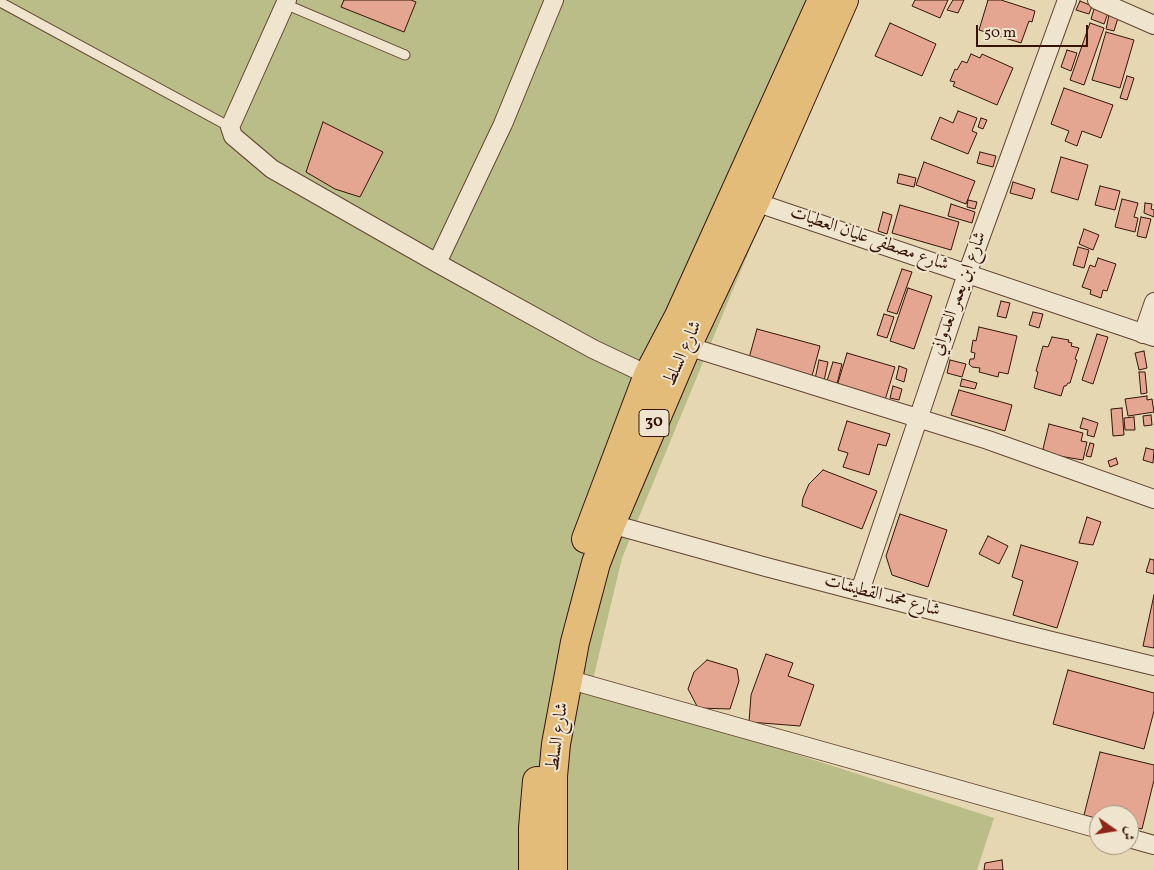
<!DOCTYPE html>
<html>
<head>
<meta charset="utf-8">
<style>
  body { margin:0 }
  #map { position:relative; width:1154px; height:870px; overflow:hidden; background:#e6d7b3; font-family:Vollkorn,Amiri,serif }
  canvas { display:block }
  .north { position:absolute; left:1089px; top:805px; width:50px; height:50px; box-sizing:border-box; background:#efe5ce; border:1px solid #a5927f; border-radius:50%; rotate:103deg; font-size:14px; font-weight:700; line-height:20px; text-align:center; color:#361508 }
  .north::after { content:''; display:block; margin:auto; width:18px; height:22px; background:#8f2418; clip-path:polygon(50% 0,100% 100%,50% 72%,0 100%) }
  .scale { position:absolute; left:976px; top:25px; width:112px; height:22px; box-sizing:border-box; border:2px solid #361508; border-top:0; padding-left:6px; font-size:15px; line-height:18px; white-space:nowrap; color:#361508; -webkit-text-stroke:4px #efe5ce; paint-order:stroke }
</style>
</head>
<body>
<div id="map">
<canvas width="1154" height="870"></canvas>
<div class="north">ش</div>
<div class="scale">50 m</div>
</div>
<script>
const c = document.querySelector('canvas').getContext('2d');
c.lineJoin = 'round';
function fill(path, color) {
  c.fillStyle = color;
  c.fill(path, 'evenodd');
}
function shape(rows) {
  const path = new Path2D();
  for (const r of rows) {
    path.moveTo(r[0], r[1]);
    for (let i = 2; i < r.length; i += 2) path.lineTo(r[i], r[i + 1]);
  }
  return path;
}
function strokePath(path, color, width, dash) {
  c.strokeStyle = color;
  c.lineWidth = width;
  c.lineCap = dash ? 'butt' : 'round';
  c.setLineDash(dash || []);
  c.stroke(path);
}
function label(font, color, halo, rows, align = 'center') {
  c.font = font + ' Vollkorn,Amiri,serif';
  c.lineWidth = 4;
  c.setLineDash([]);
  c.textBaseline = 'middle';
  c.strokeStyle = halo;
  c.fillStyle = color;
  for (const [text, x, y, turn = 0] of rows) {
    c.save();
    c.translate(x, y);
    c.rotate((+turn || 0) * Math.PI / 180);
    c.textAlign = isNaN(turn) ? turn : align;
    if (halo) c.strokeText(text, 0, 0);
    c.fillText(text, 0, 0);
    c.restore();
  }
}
fill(shape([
  [0,0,853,0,622,558,591,688,994,818,977,870,0,870]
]), '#bbbd88');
const building = shape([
  [344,0,411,0,416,2,404,32,341,7,344,0],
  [915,0,948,0,940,18,912,6,915,0],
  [953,0,964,0,958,13,947,10,953,0],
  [988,0,1001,0,1035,11,1032,22,1029,21,1021,43,979,30,988,0],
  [1080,1,1092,6,1089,14,1076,10,1080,1],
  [1094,9,1108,13,1104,24,1091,19,1094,9],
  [1109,15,1118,18,1114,31,1106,29,1109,15],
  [890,23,936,44,922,76,875,56,890,23],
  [1090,23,1104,28,1084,85,1070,80,1090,23],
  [1106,32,1134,40,1120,88,1092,80,1106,32],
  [1067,50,1077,53,1071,71,1061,67,1067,50],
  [971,54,980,58,982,54,1013,68,997,105,953,86,955,82,950,81,955,69,957,70,962,61,967,63,971,54],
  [1127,76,1134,78,1127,100,1120,98,1127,76],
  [1064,88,1113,105,1101,138,1082,131,1077,146,1065,141,1069,131,1051,124,1064,88],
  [958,111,977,118,972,131,977,133,968,154,931,139,940,117,953,123,958,111],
  [981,118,987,120,983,129,978,127,981,118],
  [323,122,383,152,360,197,335,189,306,172,323,122],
  [980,152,996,156,993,167,977,163,980,152],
  [1061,157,1088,165,1078,200,1051,192,1061,157],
  [924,162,975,181,966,204,916,185,924,162],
  [899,174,916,178,914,187,897,183,899,174],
  [1013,182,1035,189,1032,199,1010,193,1013,182],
  [1100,186,1120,191,1115,210,1095,205,1100,186],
  [1122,199,1138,203,1134,217,1138,218,1135,232,1115,227,1122,199],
  [968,200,977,202,975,209,967,207,968,200],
  [1145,203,1152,204,1151,209,1154,210,1154,217,1144,213,1145,203],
  [951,204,975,212,972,223,948,216,951,204],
  [900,205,959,222,951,250,892,233,900,205],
  [883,212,892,215,887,234,878,231,883,212],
  [1141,217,1151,219,1146,238,1137,236,1141,217],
  [1084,229,1099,235,1093,250,1079,244,1084,229],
  [1078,247,1089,250,1084,268,1073,265,1078,247],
  [1098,258,1116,264,1107,291,1103,290,1101,298,1090,294,1091,290,1082,287,1090,265,1095,267,1098,258],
  [902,269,912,272,897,314,887,311,902,269],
  [908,288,932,296,914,349,890,341,908,288],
  [1001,301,1010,303,1006,318,997,316,1001,301],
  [1033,312,1043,314,1039,328,1029,325,1033,312],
  [884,314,894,317,887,338,877,335,884,314],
  [979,327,1017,336,1008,374,999,372,998,377,979,372,980,368,972,367,969,364,970,359,974,359,975,353,971,352,973,340,976,341,979,327],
  [757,329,820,346,812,376,749,358,757,329],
  [1097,334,1108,337,1093,384,1082,380,1097,334],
  [1052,337,1069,340,1068,342,1072,343,1071,346,1079,348,1075,359,1077,360,1070,383,1068,383,1066,386,1064,386,1061,396,1034,388,1038,372,1036,371,1043,346,1048,347,1052,337],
  [1144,351,1147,368,1139,370,1135,353,1144,351],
  [847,353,895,367,885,400,837,386,847,353],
  [819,360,828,362,824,381,815,379,819,360],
  [950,360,966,364,962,377,947,373,950,360],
  [833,362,842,364,837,384,827,381,833,362],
  [899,366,907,369,904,382,896,379,899,366],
  [1139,372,1145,372,1147,393,1141,394,1139,372],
  [962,379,977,383,975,389,960,386,962,379],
  [893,386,902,389,899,400,890,398,893,386],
  [959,390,1012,405,1005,431,951,415,959,390],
  [1147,396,1147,400,1152,399,1154,412,1128,416,1125,399,1147,396],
  [1122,408,1124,435,1113,436,1111,409,1122,408],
  [1151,415,1152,425,1144,426,1143,416,1151,415],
  [1134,417,1135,430,1125,430,1124,418,1134,417],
  [1083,418,1098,423,1094,437,1087,435,1088,430,1080,428,1083,418],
  [847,421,890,434,886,446,878,444,869,475,843,467,848,453,838,450,847,421],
  [1049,424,1083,433,1081,441,1087,442,1083,460,1053,455,1043,449,1049,424],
  [1090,443,1094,444,1091,457,1086,456,1090,443],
  [1146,448,1154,450,1153,463,1143,460,1146,448],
  [1116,458,1118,464,1110,467,1108,461,1116,458],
  [823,470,877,491,862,529,802,506,803,498,809,484,823,470],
  [900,514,947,530,928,587,892,575,886,556,900,514],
  [1087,517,1101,522,1093,545,1079,543,1087,517],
  [988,536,1008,546,999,564,979,554,988,536],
  [1021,545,1078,562,1057,628,1013,615,1023,581,1012,577,1021,545],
  [1150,559,1154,560,1154,574,1146,572,1150,559],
  [1154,595,1154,648,1143,646,1154,595],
  [766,654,793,663,788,676,814,685,800,726,749,722,751,695,766,654],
  [707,660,737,669,739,681,730,709,698,708,688,689,694,672,707,660],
  [1068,670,1154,693,1154,711,1144,749,1053,724,1068,670],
  [1100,752,1154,765,1154,780,1142,829,1129,826,1129,815,1099,815,1099,819,1084,815,1100,752],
  [1002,860,1003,870,984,870,985,863,1002,860]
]);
fill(building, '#e4a691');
strokePath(building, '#361508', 1);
const service = shape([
  [0,2,230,127],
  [285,4,405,55]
]);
const minor = shape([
  [287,0,230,127,233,136,272,169,437,263,593,349,648,375],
  [1097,0,1154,25],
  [755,202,1154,337],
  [437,263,503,124,554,0],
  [1143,334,1154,302],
  [687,346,988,440,1154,499],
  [611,524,766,567,1019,633,1154,666],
  [860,591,967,274,1067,0],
  [567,679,1099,829],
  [1129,838,1154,845]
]);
const primary = shape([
  [586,539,648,375,679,316,822,0],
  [533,870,533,828,537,781],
  [553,870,553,776,556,744,575,642,596,563,611,524,687,346,755,202,844,0]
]);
strokePath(service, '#624633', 11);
strokePath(minor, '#624633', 20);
strokePath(primary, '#361508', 30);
strokePath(service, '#efe5ce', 9);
strokePath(minor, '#efe5ce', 18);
strokePath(primary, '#e3bc7a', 28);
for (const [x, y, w] of [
  [654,423,30]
]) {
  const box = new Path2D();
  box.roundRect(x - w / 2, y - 13.5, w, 27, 4);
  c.fillStyle = '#efe5ce';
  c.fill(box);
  strokePath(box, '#361508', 1);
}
label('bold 16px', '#361508', null, [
  ["30",654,423]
]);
label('18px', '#361508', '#efe5ce', [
  ["شارع مصطفى عليان العطيات",869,240,19],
  ["شارع ابن يعمر العدواني",960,294,-70],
  ["شارع السلط",684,354,-66],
  ["شارع محمد القطيشات",882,597,15],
  ["شارع السلط",559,737,-82]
]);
</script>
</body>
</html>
